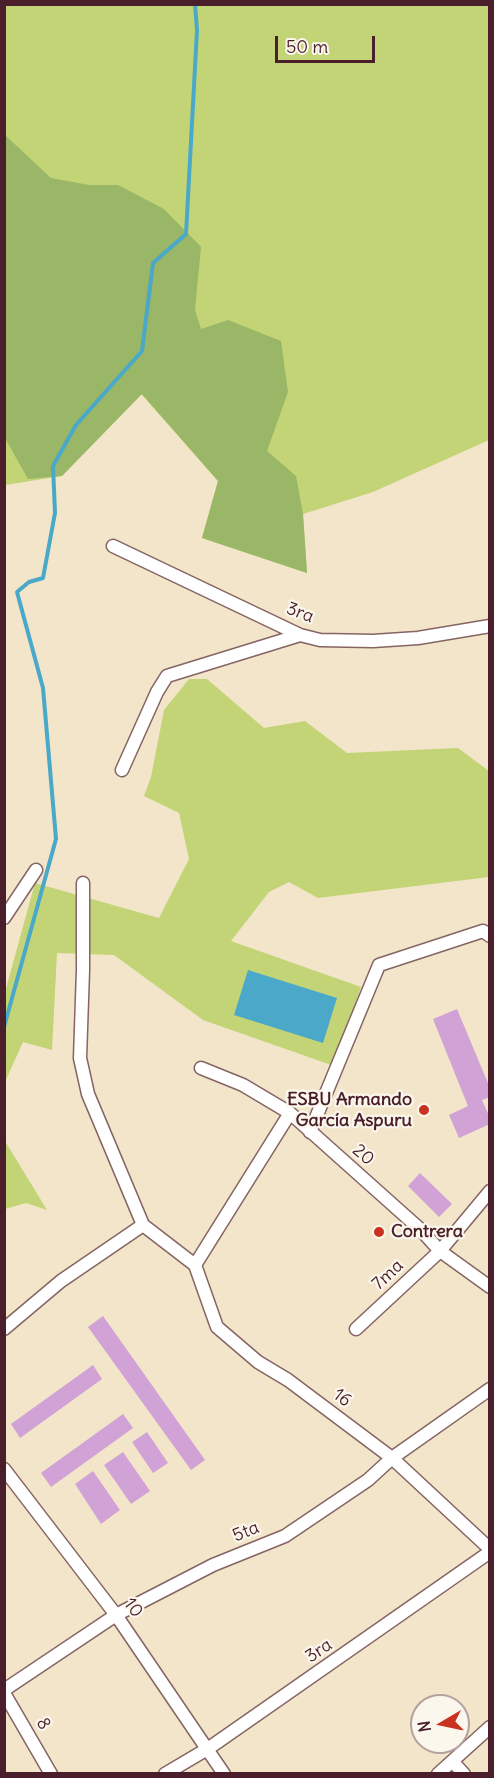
<!DOCTYPE html>
<html>
<head>
<meta charset="utf-8">
<style>
  body { margin:0 }
  #map { position:relative; width:494px; height:1778px; overflow:hidden; background:#f2e5ca; font-family:Delius,sans-serif }
  canvas { display:block }
  .frame { position:absolute; inset:0; border:6px solid #4a1f2b; pointer-events:none }
  .north { position:absolute; left:410px; top:1694px; width:60px; height:60px; box-sizing:border-box; background:#fbf7ec; border:2px solid #b4a19f; border-radius:50%; rotate:261deg; font-size:16px; font-weight:700; line-height:24px; text-align:center; color:#4a1f2b }
  .north::after { content:''; display:block; margin:auto; width:21px; height:27px; background:#c8321e; clip-path:polygon(50% 0,100% 100%,50% 72%,0 100%) }
  .scale { position:absolute; left:275px; top:36px; width:100px; height:27px; box-sizing:border-box; border:3px solid #4a1f2b; border-top:0; padding-left:8px; font-size:18px; line-height:21px; white-space:nowrap; color:#4a1f2b; -webkit-text-stroke:4px #fbf7ec; paint-order:stroke }
</style>
</head>
<body>
<div id="map">
<canvas width="494" height="1778"></canvas>
<div class="frame"></div>
<div class="north">N</div>
<div class="scale">50 m</div>
</div>
<script>
const c = document.querySelector('canvas').getContext('2d');
c.lineJoin = 'round';
function fill(path, color) {
  c.fillStyle = color;
  c.fill(path, 'evenodd');
}
function shape(rows) {
  const path = new Path2D();
  for (const r of rows) {
    path.moveTo(r[0], r[1]);
    for (let i = 2; i < r.length; i += 2) path.lineTo(r[i], r[i + 1]);
  }
  return path;
}
function strokePath(path, color, width, dash) {
  c.strokeStyle = color;
  c.lineWidth = width;
  c.lineCap = dash ? 'butt' : 'round';
  c.setLineDash(dash || []);
  c.stroke(path);
}
function label(font, color, halo, rows, align = 'center') {
  c.font = font + ' Delius,sans-serif';
  c.lineWidth = 4.5;
  c.setLineDash([]);
  c.textBaseline = 'middle';
  c.strokeStyle = halo;
  c.fillStyle = color;
  for (const [text, x, y, turn = 0] of rows) {
    c.save();
    c.translate(x, y);
    c.rotate((+turn || 0) * Math.PI / 180);
    c.textAlign = isNaN(turn) ? turn : align;
    if (halo) c.strokeText(text, 0, 0);
    c.fillText(text, 0, 0);
    c.restore();
  }
}
fill(shape([
  [4,5,489,5,489,440,373,492,303,514,307,573,202,538,218,481,141,394,62,476,5,485],
  [189,679,207,679,264,728,305,721,347,753,458,748,489,771,489,877,318,898,289,882,269,892,231,941,361,987,334,1066,203,1020,114,955,57,953,52,1050,23,1042,5,1082,5,992,35,883,159,918,189,859,179,813,144,796,151,777,164,710],
  [5,1141,47,1210,26,1203,5,1209]
]), '#c3d476');
fill(shape([
  [5,135,51,178,89,185,118,185,164,209,201,247,195,310,201,329,228,320,281,341,288,392,267,451,296,476,303,514,307,573,202,538,218,481,142,394,62,476,28,479,5,438]
]), '#9ab667');
fill(shape([
  [248,970,337,998,323,1043,234,1015]
]), '#4aa8c8');
strokePath(shape([
  [4,1027,56,839,43,688,17,592,29,582,43,578,55,513,53,466,76,425,142,351,153,263,186,234,197,30,195,4]
]), '#4aa8c8', 4);
fill(shape([
  [457,1009,490,1088,490,1097,482,1100,490,1118,490,1124,459,1138,449,1115,468,1106,433,1019],
  [420,1173,452,1204,439,1217,408,1186],
  [103,1316,205,1460,191,1470,88,1327],
  [93,1365,102,1379,20,1438,11,1424],
  [123,1414,133,1428,51,1487,41,1473],
  [147,1432,168,1463,153,1473,132,1442],
  [123,1452,150,1491,131,1504,104,1465],
  [93,1471,120,1510,101,1524,75,1484]
]), '#d1a2d5');
const street = shape([
  [113,546,300,635,320,640,373,641,418,638,490,626],
  [122,770,157,692,167,676,300,635],
  [83,883,83,970,80,1058,88,1094,143,1225,195,1265],
  [4,918,36,870],
  [201,1068,243,1085,290,1113,421,1230,440,1251,490,1287],
  [310,1132,379,965,483,931,490,936],
  [195,1265,217,1327,258,1362,288,1380,392,1458,490,1549],
  [195,1265,290,1113],
  [4,1329,61,1281,143,1225],
  [356,1329,440,1251,490,1191],
  [4,1469,116,1615,224,1774],
  [4,1690,116,1615,213,1565,285,1536,368,1480,392,1458,490,1389],
  [4,1693,51,1774],
  [453,1762,464,1774],
  [165,1774,209,1748,490,1552],
  [438,1774,490,1727]
]);
strokePath(street, '#856463', 15);
strokePath(street, '#fff', 12);
for (const [x, y, r, color] of [
  [424,1110,6,"#c8321e"],
  [379,1232,6,"#c8321e"]
]) {
  const dot = new Path2D();
  dot.arc(x, y, r, 0, 2 * Math.PI);
  c.fillStyle = color;
  c.fill(dot);
  strokePath(dot, '#fbf7ec', 2);
}
label('18px', '#4a1f2b', '#fbf7ec', [
  ["3ra",300,613,21],
  ["20",363,1155,41],
  ["7ma",388,1275,-43],
  ["16",342,1398,37],
  ["5ta",246,1532,-22],
  ["10",133,1608,54],
  ["3ra",319,1651,-34],
  ["8",43,1724,60]
]);
label('bold 18px', '#4a1f2b', '#fbf7ec', [
  ["ESBU Armando",412,1100],
  ["García Aspuru",412,1121],
  ["Contrera",391,1232,"left"]
], 'right');
</script>
</body>
</html>
